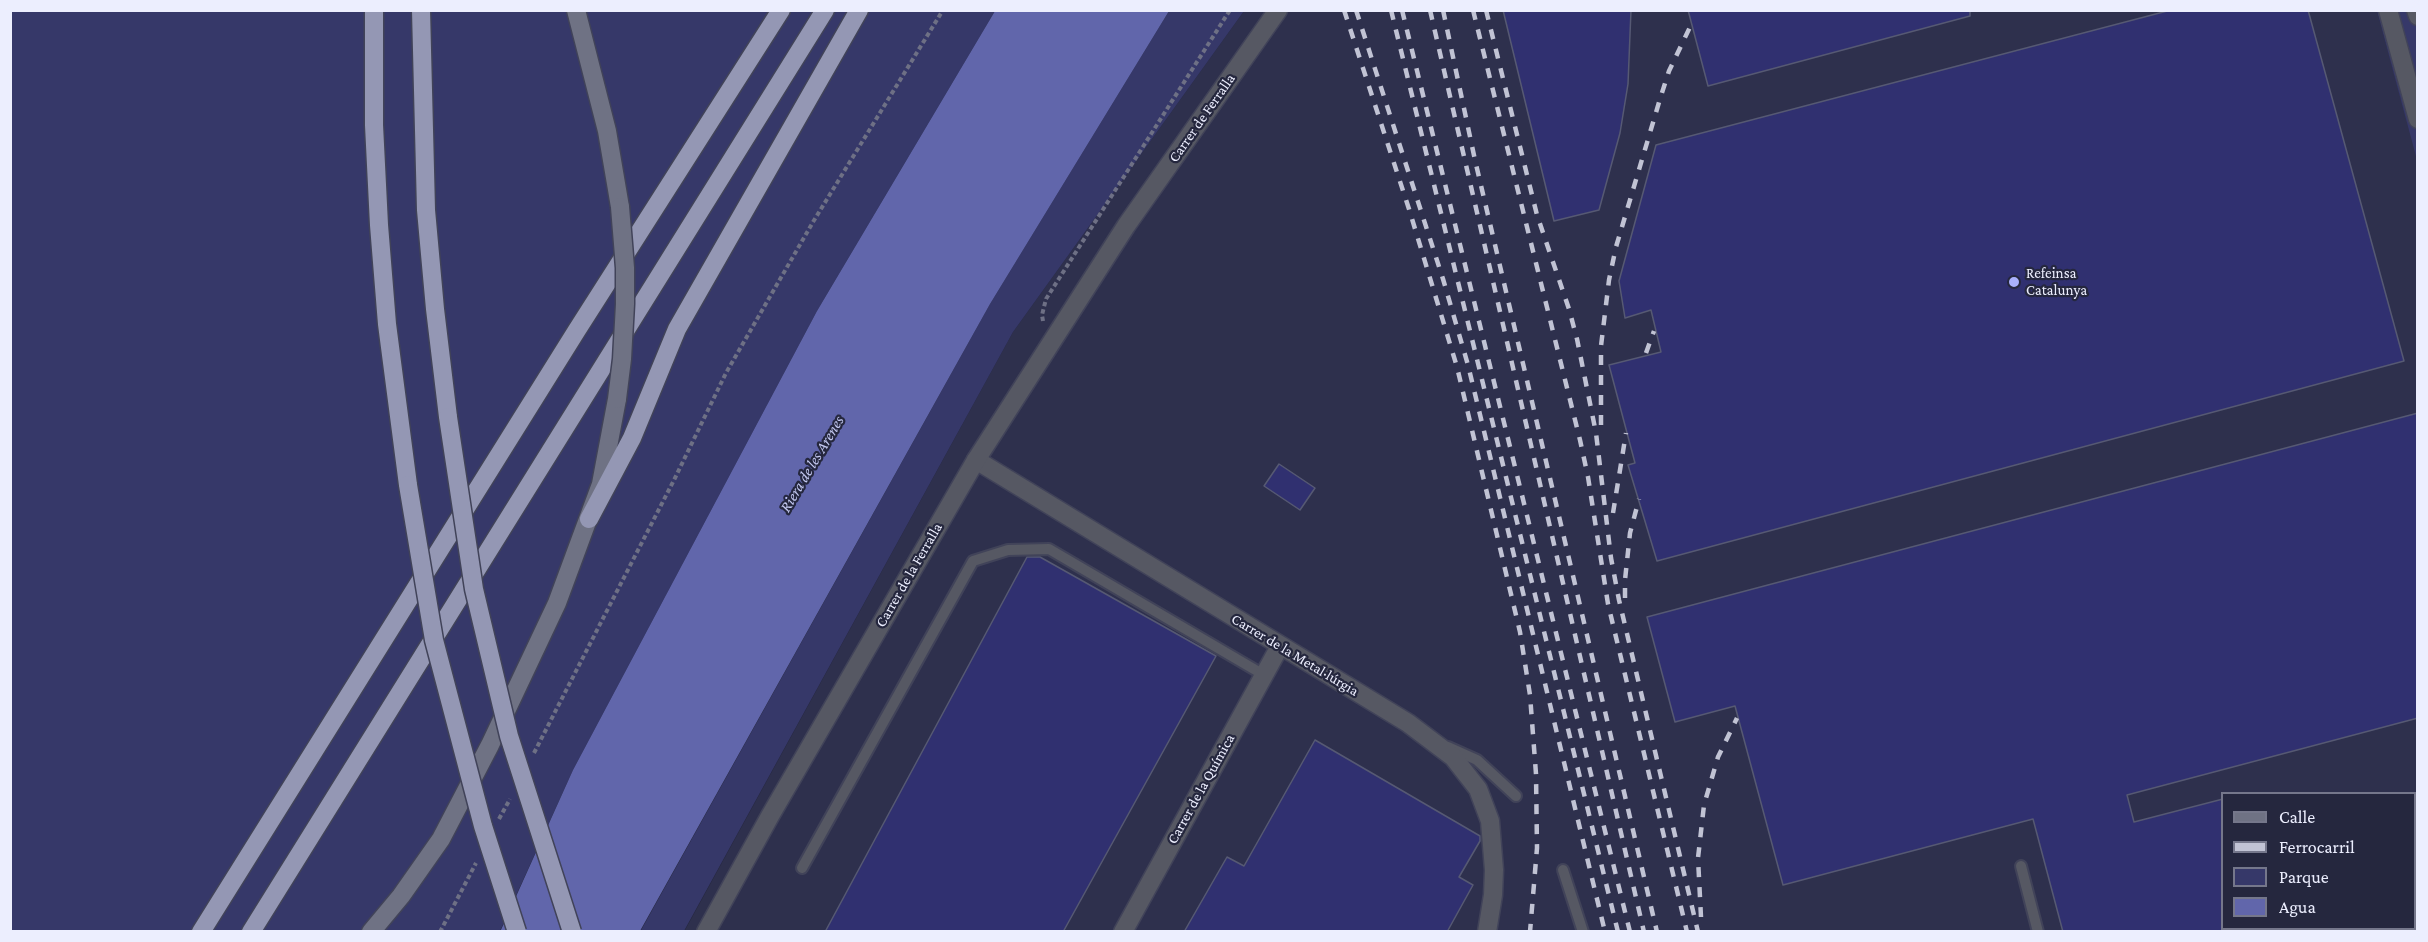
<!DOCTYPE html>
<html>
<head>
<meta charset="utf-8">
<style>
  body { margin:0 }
  #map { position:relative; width:2428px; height:942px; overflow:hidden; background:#25273e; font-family:"Crimson Pro",serif }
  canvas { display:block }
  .frame { position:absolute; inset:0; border:12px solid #eceefe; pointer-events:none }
  .legend { position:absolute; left:2221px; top:792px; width:195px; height:138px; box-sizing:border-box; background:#25273e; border:2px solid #75778b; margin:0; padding:8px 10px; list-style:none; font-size:18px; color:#eceefe }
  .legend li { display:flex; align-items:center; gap:12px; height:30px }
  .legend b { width:30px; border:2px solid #75778b }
</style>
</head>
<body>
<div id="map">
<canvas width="2428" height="942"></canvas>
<div class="frame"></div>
<ul class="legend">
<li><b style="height:8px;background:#6f7284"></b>Calle</li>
<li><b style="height:8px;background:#c1c3d4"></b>Ferrocarril</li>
<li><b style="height:16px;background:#363869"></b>Parque</li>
<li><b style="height:16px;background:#6166ab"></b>Agua</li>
</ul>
</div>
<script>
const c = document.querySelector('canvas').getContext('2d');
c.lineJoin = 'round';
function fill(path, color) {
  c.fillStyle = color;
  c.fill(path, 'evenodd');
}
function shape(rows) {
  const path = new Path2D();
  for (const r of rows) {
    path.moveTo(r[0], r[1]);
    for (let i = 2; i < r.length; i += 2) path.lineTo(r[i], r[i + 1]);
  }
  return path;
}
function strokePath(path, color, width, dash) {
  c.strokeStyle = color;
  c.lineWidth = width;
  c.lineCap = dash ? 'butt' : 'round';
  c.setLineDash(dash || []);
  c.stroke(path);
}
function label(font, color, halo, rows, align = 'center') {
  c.font = font + ' "Crimson Pro",serif';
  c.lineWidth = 4.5;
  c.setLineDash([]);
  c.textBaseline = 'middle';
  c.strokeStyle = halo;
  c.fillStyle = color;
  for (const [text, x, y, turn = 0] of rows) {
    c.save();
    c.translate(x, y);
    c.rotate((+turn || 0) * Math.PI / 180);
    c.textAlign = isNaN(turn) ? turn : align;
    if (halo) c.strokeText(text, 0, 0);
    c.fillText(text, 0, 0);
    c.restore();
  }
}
fill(shape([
  [1244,11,2377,11,2418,160,2417,931,684,932,1013,332],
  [2222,794,2414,794,2414,928,2222,928]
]), '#2e304d');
fill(shape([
  [10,11,995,11,817,311,573,770,500,931,11,931],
  [1169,11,1244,11,1013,332,684,931,640,932,990,304],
  [2377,11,2417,11,2417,160]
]), '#363869');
fill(shape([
  [995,11,1169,11,990,304,640,931,500,932,573,770,817,311]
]), '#6166ab');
const building = shape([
  [1503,10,1631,10,1628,84,1620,133,1599,210,1554,221,1503,10],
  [1688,10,1970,10,1970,16,1708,86,1688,10],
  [2171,10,2308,10,2404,361,1657,561,1628,465,1635,463,1609,365,1661,352,1651,310,1625,318,1619,281,1656,145,2171,10],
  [2418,413,2418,718,2127,795,2134,822,2223,799,2223,932,2063,932,2033,819,1783,885,1735,706,1675,722,1647,617,2418,413],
  [1279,464,1315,488,1300,510,1264,486,1279,464],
  [1027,557,1040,557,1216,656,1063,932,825,932,1027,557],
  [1315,740,1480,836,1480,841,1459,877,1473,885,1447,932,1184,932,1227,857,1244,866,1315,740]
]);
fill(building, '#303070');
strokePath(building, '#565973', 1.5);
const service = shape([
  [1448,747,1477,760,1516,796],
  [2414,864,2418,867],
  [2021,866,2038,932],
  [802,868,973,561,1008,550,1049,549,1264,675],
  [1563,870,1583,932],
  [2356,928,2356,932]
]);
const minor = shape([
  [976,460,1408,723,1453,757,1478,789,1490,821,1494,870,1493,895,1487,932],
  [1123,932,1280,646]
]);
const tertiary = shape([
  [2388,10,2418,119],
  [2416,10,2418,16],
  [706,932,770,816,976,460,1126,226,1278,10]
]);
const secondary = shape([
  [576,10,607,131,620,207],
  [371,932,401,896,441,839,490,745,557,603,601,484,617,399]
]);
const motorway = shape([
  [374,10,374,125,379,225,387,324,408,485],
  [421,10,426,210,435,309,448,417],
  [589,519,632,438,677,329,859,10],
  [201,932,577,330,781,10],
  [251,932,825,10]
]);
strokePath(service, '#414359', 14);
strokePath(minor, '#414359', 21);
strokePath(tertiary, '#414359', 21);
strokePath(secondary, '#414359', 21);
strokePath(motorway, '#414359', 21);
strokePath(shape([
  [1043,321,1042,315,1046,299,1230,10],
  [534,753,675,478,726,373,813,222,943,10],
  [499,819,510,799],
  [440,932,476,863]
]), '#6e7085', 4, [4.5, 3]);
strokePath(service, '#565863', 10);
strokePath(minor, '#565863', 18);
strokePath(tertiary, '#565863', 18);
strokePath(secondary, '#6f7284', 18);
strokePath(motorway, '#9497b4', 18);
strokePath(shape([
  [1344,10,1409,209,1457,367,1520,632,1530,695,1536,774,1537,848,1530,932],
  [1356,10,1443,279,1468,365,1605,932],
  [1391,10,1618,932],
  [1402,10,1630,932],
  [1430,10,1644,932],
  [1443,10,1475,160,1657,932],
  [1473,10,1580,440,1588,477,1608,604,1687,932],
  [1486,10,1537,215,1569,309,1577,339,1596,433,1611,558,1619,600,1698,932],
  [1646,353,1654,331],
  [1601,425,1601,346,1609,280,1616,247,1660,99,1669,71,1690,27],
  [1613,513,1626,433],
  [1625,598,1625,580,1630,533,1639,499],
  [1701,917,1698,858,1704,805,1718,757,1737,718]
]), '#c1c3d4', 4.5, [10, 10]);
const secondaryBridge = shape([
  [617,399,622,359,625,304,625,268,620,207]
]);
const motorwayBridge = shape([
  [448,417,474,589,509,736,572,932],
  [408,485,434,640,483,826,517,932]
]);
strokePath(secondaryBridge, '#414359', 21, []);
strokePath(motorwayBridge, '#414359', 21, []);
strokePath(secondaryBridge, '#6f7284', 18);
strokePath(motorwayBridge, '#9497b4', 18);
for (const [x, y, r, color] of [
  [2014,282,6,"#a9b0fc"]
]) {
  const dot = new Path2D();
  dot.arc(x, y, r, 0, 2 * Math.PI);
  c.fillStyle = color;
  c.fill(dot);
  strokePath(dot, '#25273e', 2);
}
label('15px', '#eceefe', '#25273e', [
  ["Carrer de Ferralla",1202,118,-55],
  ["Carrer de la Ferralla",909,575,-60],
  ["Carrer de la Metal·lúrgia",1295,655,31],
  ["Carrer de la Química",1201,789,-61]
]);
label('15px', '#eceefe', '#25273e', [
  ["Refeinsa",2026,273],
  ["Catalunya",2026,290]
], 'left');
label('italic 16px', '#c3c8f0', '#25273e', [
  ["Riera de les Arenes",812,464,-59]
]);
</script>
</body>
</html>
